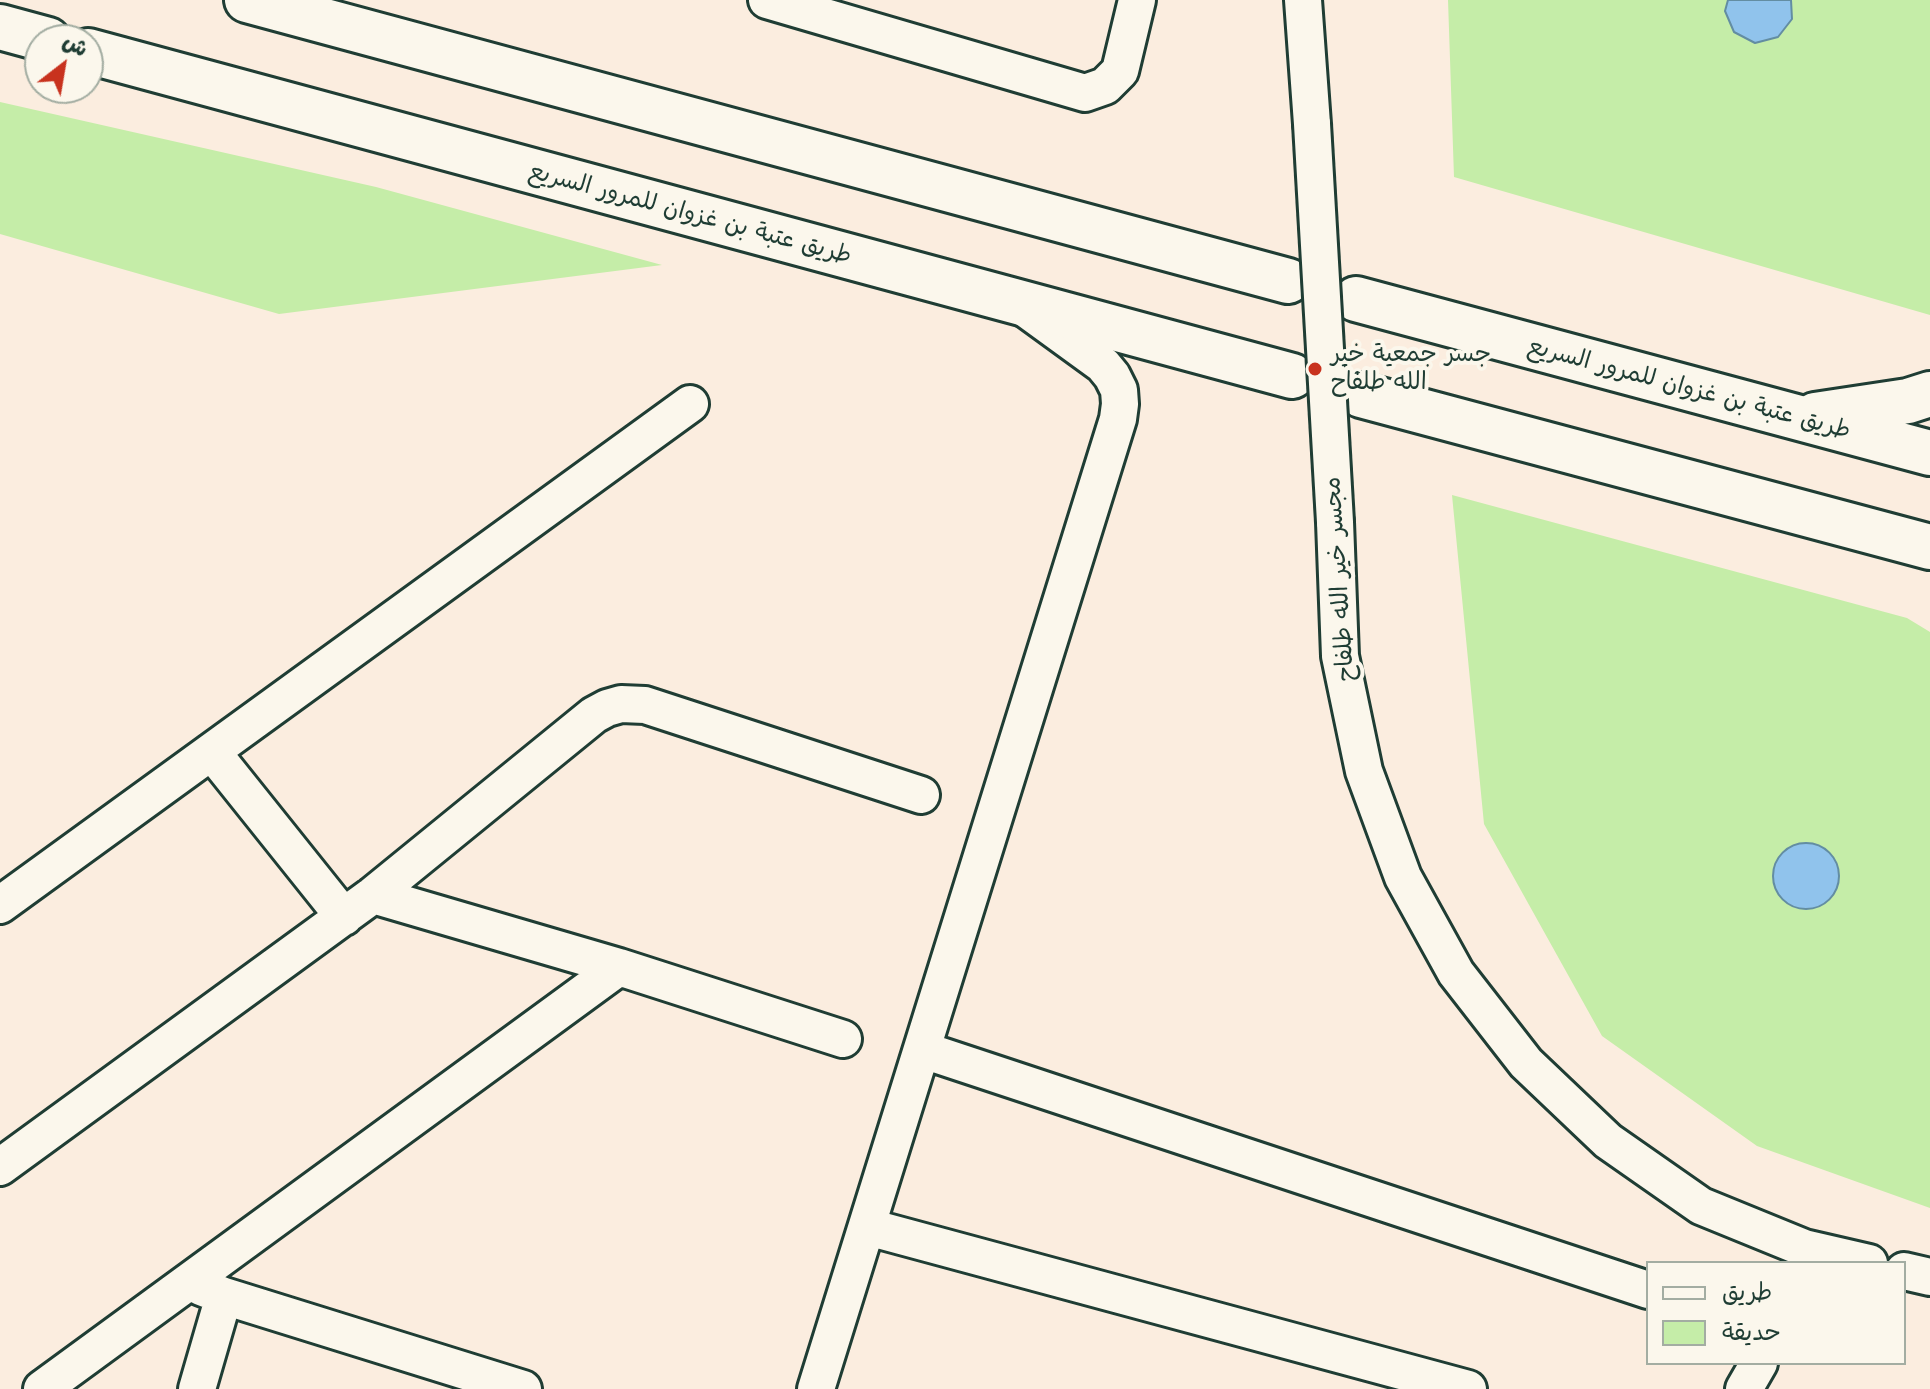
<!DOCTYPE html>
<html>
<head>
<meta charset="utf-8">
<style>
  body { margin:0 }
  #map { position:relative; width:1930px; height:1389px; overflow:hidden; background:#fbeddf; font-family:"Shantell Sans","Playpen Sans Arabic",sans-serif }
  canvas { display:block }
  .legend { position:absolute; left:1646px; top:1261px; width:260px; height:104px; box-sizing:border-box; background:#fbf7ec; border:2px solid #a3ada2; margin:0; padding:10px 14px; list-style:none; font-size:24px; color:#1f3d34 }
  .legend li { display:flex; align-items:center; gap:16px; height:40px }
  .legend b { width:40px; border:2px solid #a3ada2 }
  .north { position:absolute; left:24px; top:24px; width:80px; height:80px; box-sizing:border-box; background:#fbf7ec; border:2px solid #a3ada2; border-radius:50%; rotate:31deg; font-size:22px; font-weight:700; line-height:32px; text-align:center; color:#1f3d34 }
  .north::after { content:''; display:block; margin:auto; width:28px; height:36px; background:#c8321e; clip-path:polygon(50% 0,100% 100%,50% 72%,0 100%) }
</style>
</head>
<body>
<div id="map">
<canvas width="1930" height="1389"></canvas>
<ul class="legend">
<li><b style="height:10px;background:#fbf7ec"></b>طريق</li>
<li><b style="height:22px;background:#c5eda8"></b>حديقة</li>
</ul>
<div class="north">ش</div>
</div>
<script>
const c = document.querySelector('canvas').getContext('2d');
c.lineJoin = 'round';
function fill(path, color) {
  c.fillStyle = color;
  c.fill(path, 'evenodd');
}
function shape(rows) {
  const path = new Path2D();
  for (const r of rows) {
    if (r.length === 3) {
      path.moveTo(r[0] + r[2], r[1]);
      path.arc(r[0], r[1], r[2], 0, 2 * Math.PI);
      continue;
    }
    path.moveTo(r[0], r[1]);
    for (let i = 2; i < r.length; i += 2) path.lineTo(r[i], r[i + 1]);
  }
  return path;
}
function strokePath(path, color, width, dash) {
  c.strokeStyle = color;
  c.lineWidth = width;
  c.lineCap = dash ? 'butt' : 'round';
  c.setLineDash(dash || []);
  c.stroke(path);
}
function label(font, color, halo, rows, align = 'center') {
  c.font = font + ' "Shantell Sans","Playpen Sans Arabic",sans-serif';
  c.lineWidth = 8;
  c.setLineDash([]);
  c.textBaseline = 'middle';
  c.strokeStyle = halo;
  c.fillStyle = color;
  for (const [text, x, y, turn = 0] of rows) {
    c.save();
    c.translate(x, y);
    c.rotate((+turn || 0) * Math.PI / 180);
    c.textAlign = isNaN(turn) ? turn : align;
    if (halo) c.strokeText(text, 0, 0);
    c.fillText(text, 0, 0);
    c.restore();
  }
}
fill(shape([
  [1448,0,1930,0,1930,315,1454,177],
  [0,102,376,187,662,265,279,314,0,234],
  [1452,495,1907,618,1930,632,1930,1208,1757,1146,1602,1036,1484,824]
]), '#c5eda8');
const water = shape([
  [1728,0,1791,0,1792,19,1778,37,1755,43,1734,32,1725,11,1728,0],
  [1806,876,33]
]);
fill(water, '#90c3ec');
strokePath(water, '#638da2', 2);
const minor = shape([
  [767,0,1085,93,1105,86,1120,71,1137,0],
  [1303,0,1312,124],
  [1335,522,1340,656,1364,771,1403,877,1456,973,1526,1063,1608,1141,1701,1206,1804,1248,1869,1263],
  [212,752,344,917],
  [373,895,619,967,843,1039],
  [0,905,690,404],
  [923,1050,1648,1290],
  [0,1167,373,895,594,715,607,708,621,704,645,705,921,795],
  [868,1227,1468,1389],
  [1904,1271,1930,1277],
  [224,1296,523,1389],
  [42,1389,619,967],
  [197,1389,224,1296,201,1287],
  [816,1389,1118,419,1120,404,1119,390,1112,376,1103,365,1026,309],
  [1744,1389,1759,1363]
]);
const motorway = shape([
  [247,0,1288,281],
  [0,27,48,40],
  [88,51,1292,376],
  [1356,299,1930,453],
  [1361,395,1930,547],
  [1815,415,1908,401,1930,394]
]);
strokePath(minor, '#1f3d34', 42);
strokePath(motorway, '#1f3d34', 50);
strokePath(minor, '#fbf7ec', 36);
strokePath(motorway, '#fbf7ec', 44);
const minorBridge = shape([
  [1312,124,1335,522]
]);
strokePath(minorBridge, '#1f3d34', 42, []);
strokePath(minorBridge, '#fbf7ec', 36);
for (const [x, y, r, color] of [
  [1315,369,8,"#c8321e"]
]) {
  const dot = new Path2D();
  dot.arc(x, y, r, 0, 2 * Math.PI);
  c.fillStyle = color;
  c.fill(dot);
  strokePath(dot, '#fbf7ec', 3);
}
label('24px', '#1f3d34', '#fbf7ec', [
  ["طريق عتبة بن غزوان للمرور السريع",690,214,15],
  ["طريق عتبة بن غزوان للمرور السريع",1689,389,15],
  ["مجسر خير الله طلفاح",1340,579,-94]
]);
label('24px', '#1f3d34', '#fbf7ec', [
  ["جسر جمعية خير",1331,355],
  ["الله طلفاح",1331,383]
], 'left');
</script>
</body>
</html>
